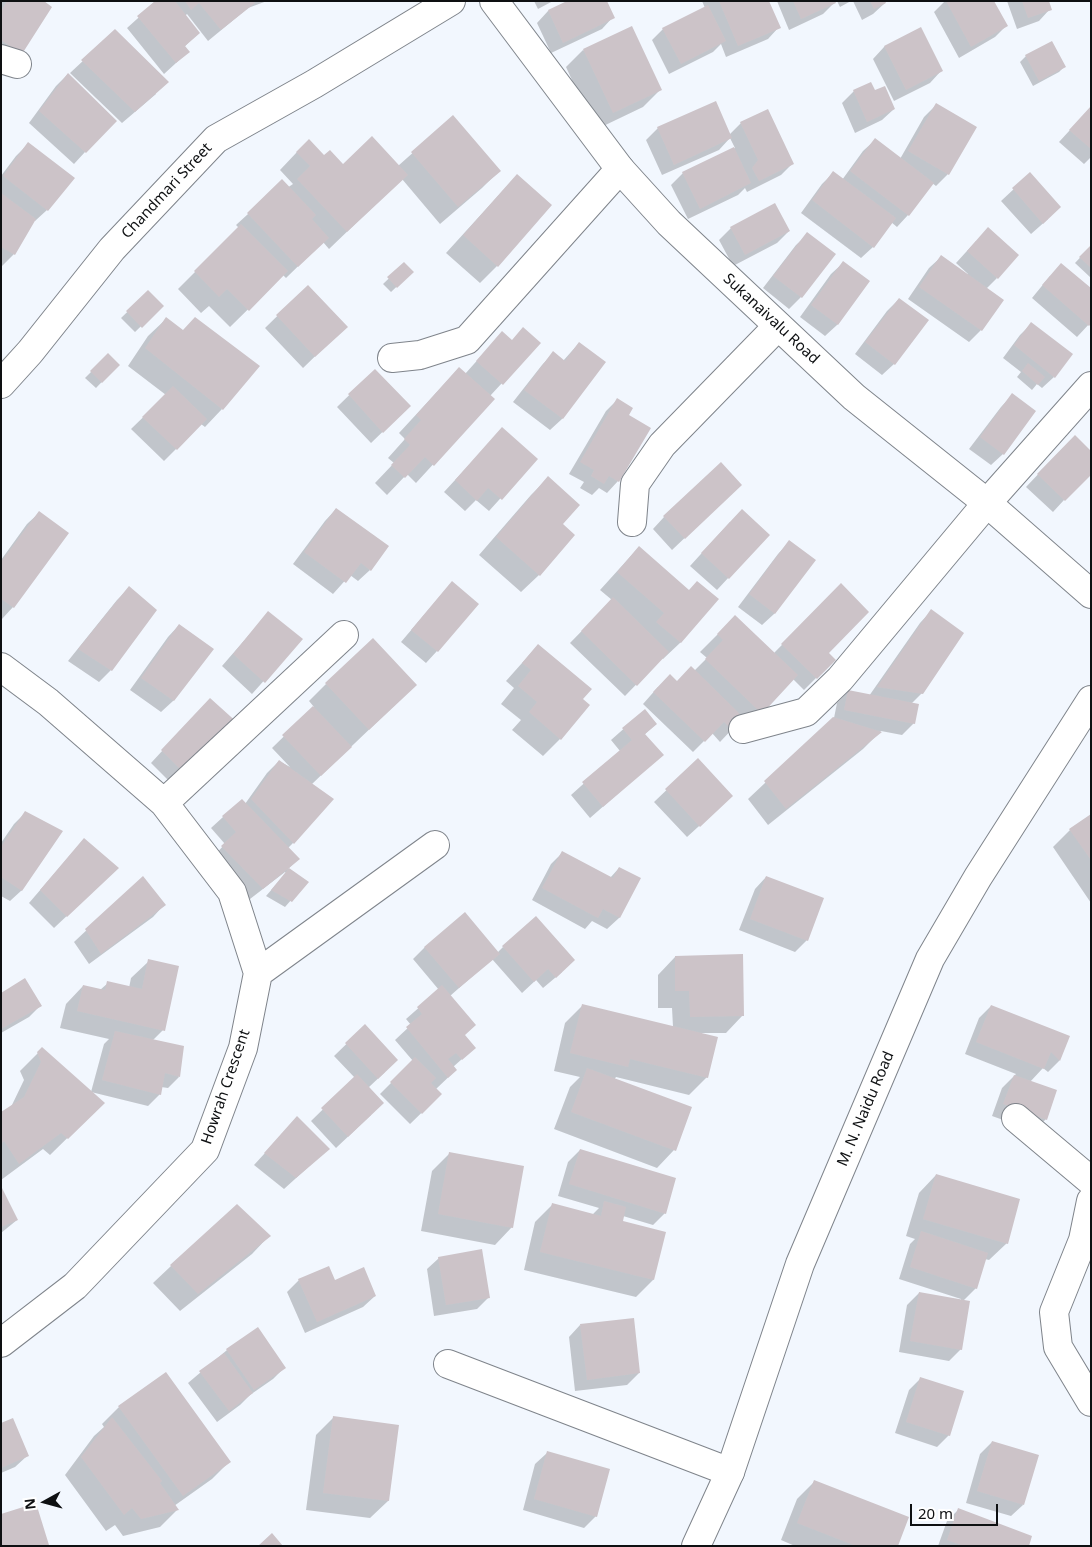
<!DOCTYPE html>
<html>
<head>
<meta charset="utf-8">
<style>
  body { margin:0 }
  #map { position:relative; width:1092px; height:1547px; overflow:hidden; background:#f2f7fe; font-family:"Noto Sans",sans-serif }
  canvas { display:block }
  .frame { position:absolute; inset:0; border:2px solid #0e1012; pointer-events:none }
  .north { position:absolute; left:20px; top:1477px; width:50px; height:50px; -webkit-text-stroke:4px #fff; paint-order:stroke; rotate:263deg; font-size:14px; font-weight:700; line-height:20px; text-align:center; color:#0e1012 }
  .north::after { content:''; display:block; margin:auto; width:18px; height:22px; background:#0e1012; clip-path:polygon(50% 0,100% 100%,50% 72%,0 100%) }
  .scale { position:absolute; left:910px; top:1504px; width:88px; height:22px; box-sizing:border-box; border:2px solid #0e1012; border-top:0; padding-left:6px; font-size:15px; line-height:18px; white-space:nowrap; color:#0e1012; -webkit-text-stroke:4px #fff; paint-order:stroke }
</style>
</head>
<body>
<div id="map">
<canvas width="1092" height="1547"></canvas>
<div class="frame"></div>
<div class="north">N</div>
<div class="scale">20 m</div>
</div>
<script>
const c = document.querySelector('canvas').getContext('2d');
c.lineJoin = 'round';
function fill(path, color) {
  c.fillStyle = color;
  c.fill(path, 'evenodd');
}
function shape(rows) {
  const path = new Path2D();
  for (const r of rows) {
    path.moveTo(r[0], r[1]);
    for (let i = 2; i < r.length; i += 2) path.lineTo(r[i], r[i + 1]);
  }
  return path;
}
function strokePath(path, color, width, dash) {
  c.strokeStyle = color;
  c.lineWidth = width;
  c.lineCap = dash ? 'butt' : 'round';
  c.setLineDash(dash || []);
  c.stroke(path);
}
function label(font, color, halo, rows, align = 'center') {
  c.font = font + ' "Noto Sans",sans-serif';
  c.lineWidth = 5;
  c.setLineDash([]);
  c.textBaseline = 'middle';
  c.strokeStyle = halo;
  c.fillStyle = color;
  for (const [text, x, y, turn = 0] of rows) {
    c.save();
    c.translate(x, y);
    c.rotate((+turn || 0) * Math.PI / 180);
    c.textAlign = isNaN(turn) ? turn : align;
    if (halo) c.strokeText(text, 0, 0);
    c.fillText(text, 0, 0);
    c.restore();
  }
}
fill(shape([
  [1,1,42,1,9,65,1,60],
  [157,1,267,1,248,8,208,41,187,14,185,16,199,33,184,47,188,52,164,74,127,28],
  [534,1,553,1,538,9],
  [570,1,613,17,602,29,551,53,537,23,548,11],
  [702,1,768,1,779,27,768,39,726,57,721,44,713,52,669,74,652,40,663,29,705,8],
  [777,1,834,1,834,3,823,14,789,30],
  [837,1,851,1,840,7],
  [853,1,884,1,885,3,873,14,862,20],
  [945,1,993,1,1006,26,995,37,959,58,934,12],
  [1007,1,1047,1,1050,9,1039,21,1017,29],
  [920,29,941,71,930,83,894,101,873,59,884,47],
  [115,31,156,94,122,123,70,73],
  [583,50,660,90,643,107,595,130,566,67],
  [1026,56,1064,67,1059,72,1033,86,1020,62],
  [68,74,85,152,74,164,29,123,56,86],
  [854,91,874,92,894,109,882,120,855,133,842,103],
  [936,105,948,174,936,186,932,183,908,215,897,227,891,222,873,247,861,258,801,213,822,184,833,173,842,180,863,151,875,140,900,159,924,117],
  [1091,107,1091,157,1084,164,1059,142],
  [767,111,792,164,781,175,747,192,745,188,738,195,688,219,671,185,683,173,735,148,730,138,719,150,662,175,646,140,658,128,729,135,741,123],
  [453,117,499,171,482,188,440,224,402,179,329,249,323,242,286,278,283,275,230,327,209,306,201,313,178,289,239,228,236,225,248,214,293,184,280,170,297,152,324,157,343,166,398,166],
  [28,144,47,210,35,221,34,220,14,254,2,266,1,176,16,156],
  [1030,174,1048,219,1031,234,1001,201],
  [517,175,497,266,480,283,446,253],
  [731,228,789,231,777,243,733,266,719,240],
  [808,234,801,297,789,309,763,288,796,245],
  [976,241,997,278,986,289,1002,300,981,330,969,342,908,299,929,268,941,257,967,275,968,274,956,263],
  [1091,246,1091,278,1075,263],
  [843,263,868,281,837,325,825,336,800,317,831,274],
  [404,264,412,272,391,292,383,284],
  [1050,276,1091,322,1077,337,1032,298],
  [308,286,334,338,303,368,265,328],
  [148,292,162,306,135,332,121,318],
  [899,299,894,364,882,375,855,354,887,311],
  [166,319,222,409,205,427,201,424,164,461,131,429,166,395,128,366,148,336],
  [1031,324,1054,377,1042,388,1037,384,1032,390,1017,377,1021,372,1003,358,1020,335],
  [511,341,539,343,490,396,493,399,416,483,407,474,387,495,375,483,394,463,388,458,405,439,399,433,459,368,465,374,491,345],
  [579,343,604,362,562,419,550,430,513,402,542,365,553,353,563,361],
  [108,355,118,365,96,388,85,378],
  [375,370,397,418,371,443,337,407],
  [1012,395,1003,454,991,465,969,449,1001,407],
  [617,400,627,415,618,481,607,493,599,488,592,495,580,488,584,482,569,474,606,411],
  [491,441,536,459,489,511,476,500,465,511,444,492],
  [1063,448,1064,500,1053,512,1026,487],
  [548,478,561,524,539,575,521,592,479,555,531,495],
  [729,496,672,550,653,529,664,517],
  [336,509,370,570,358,581,350,575,333,594,293,564,325,521],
  [39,513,13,607,2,619,1,560,27,524],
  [730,522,768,535,717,590,690,566],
  [789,542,814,561,774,614,762,625,738,607,778,554],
  [639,547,681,642,663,659,662,658,625,696,570,643,612,600,600,590],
  [452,582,437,651,426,663,401,642],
  [841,585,827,653,834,660,804,690,793,679,761,713,737,724,720,742,712,733,693,752,643,704,658,687,677,683,694,671,707,658,700,652,718,634,774,653],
  [129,588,111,670,99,682,68,661,117,600],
  [931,611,922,693,911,704,914,723,902,735,881,731,863,749,768,825,748,799,834,718,837,703,849,691,869,696,920,623],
  [268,613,301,639,252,694,222,666],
  [179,625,212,649,173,701,161,712,130,690,168,637],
  [538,645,581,699,560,739,543,756,512,730,521,720,501,704,514,688,506,681],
  [326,684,398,702,312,784,293,843,288,848,298,859,288,869,307,882,285,907,266,896,286,873,285,872,250,899,211,859,225,844,211,828,223,817,245,804,267,773,279,761,290,767,272,748,314,707,309,701],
  [645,710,656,724,644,735,662,755,590,818,571,795,620,751,611,740],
  [198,712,175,787,151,763],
  [698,760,720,807,687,837,654,802],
  [26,812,22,890,10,901,1,896,1,843,14,824],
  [1091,816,1091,903,1053,847,1070,830],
  [84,839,105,880,54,928,29,903],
  [562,853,610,878,619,868,639,879,619,918,607,929,592,921,585,929,532,900,551,864],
  [766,877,807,940,795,952,739,930,755,889],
  [142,878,164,905,153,917,89,964,74,942],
  [425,947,497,953,503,947,562,972,543,988,536,980,522,993,492,959,450,996,464,1036,462,1059,453,1067,456,1070,436,1089,441,1094,410,1124,380,1094,413,1061,395,1040,411,1025,406,1019,439,990,413,959],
  [675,957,743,1015,726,1033,702,1033,707,1077,689,1095,616,1077,614,1080,674,1150,657,1168,554,1129,570,1087,580,1077,554,1071,565,1023,583,1005,673,1027,672,1008,658,1008,658,975],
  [149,961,163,1030,153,1040,179,1077,168,1088,161,1087,160,1094,148,1106,91,1092,104,1044,109,1039,60,1028,66,1004,83,986,100,990,108,983,129,988,131,978],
  [1,994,40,1006,29,1017,1,1033],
  [991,1006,1068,1037,1059,1061,1048,1072,1043,1068,1030,1082,1046,1119,1034,1131,992,1116,1002,1088,1016,1074,965,1054,979,1018],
  [365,1026,385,1072,368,1088,371,1115,336,1148,311,1121,355,1078,334,1056],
  [42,1049,103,1103,50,1155,43,1149,1,1180,1,1113,11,1107,24,1080,20,1071],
  [286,1130,316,1160,284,1189,254,1165],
  [580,1150,665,1213,653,1225,623,1216,621,1222,665,1233,653,1280,636,1297,524,1270,535,1222,552,1205,592,1215,599,1208,558,1196,568,1162],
  [449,1154,512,1227,495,1245,421,1231,432,1171],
  [936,1175,1007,1243,989,1260,985,1259,976,1288,963,1301,961,1349,949,1361,899,1352,907,1305,919,1293,961,1300,961,1299,899,1279,910,1244,915,1239,906,1236,919,1193],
  [1,1189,17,1220,1,1233],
  [269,1236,252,1254,180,1311,153,1283,171,1266],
  [439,1258,489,1297,477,1309,434,1316,427,1269],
  [299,1280,334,1282,375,1296,363,1307,305,1333,287,1292],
  [580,1325,639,1373,627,1385,575,1391,569,1337],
  [227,1350,284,1368,273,1379,250,1395,240,1405,217,1422,188,1383],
  [921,1378,949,1435,937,1447,895,1433,909,1390],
  [119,1407,229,1462,212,1479,174,1506,177,1510,160,1527,123,1536,115,1525,106,1531,65,1475,94,1436,104,1427,102,1424],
  [333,1418,397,1426,388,1501,370,1518,306,1510,316,1435],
  [1,1424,27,1456,15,1467,1,1473],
  [992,1442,1023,1505,1011,1516,966,1503,980,1454],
  [547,1453,596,1516,584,1528,523,1510,535,1464],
  [814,1482,896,1546,795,1546,781,1540,797,1499],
  [959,1509,1027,1546,938,1546,947,1521]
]), '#0003');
fill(shape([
  [7,1,44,1,52,7,22,54,1,40,1,11],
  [155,1,175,1,200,33,185,46,190,52,176,63,137,16],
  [185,1,253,1,255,3,221,30,199,3,191,10],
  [567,1,607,1,615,18,563,43,548,10],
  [719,1,769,1,781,28,738,46],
  [793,1,835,1,836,3,801,19],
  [870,1,885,1,886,3,874,9],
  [946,1,994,1,1008,26,971,47],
  [1022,1,1049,1,1052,10,1028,18],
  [708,5,726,41,681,64,662,28],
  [632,26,662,90,613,113,583,49],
  [921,27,943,71,906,90,884,46],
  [115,29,169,82,135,112,81,60],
  [1052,41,1066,67,1039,81,1025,55],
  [68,73,117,121,86,153,39,111],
  [871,82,875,90,885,86,895,109,867,122,853,90],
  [716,101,732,138,674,165,657,127],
  [936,103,977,127,949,175,908,151],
  [1091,106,1091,149,1069,130],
  [768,109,794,164,759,181,752,168,758,160,740,122],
  [453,115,501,171,458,207,411,152],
  [372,136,408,175,347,232,297,179,310,166,296,152,309,139,324,155,330,150,343,164],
  [875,138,934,183,909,216,850,171],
  [28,142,75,178,48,211,3,176],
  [734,147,751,183,700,209,682,172],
  [833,171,896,218,874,248,812,200],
  [1030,172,1061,207,1043,224,1012,188],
  [517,174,552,205,498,267,463,235],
  [282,179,316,215,312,219,329,238,298,267,247,213],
  [1,193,36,219,15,255,1,247],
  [775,203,790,231,745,255,730,227],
  [241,224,288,271,249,311,227,289,219,297,194,271],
  [988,227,1019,255,998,279,967,251],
  [807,232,836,254,802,298,773,276],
  [1091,245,1091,268,1079,257],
  [941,255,1004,300,982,331,919,287],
  [843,261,870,281,838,325,811,305],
  [404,262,414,272,397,288,387,277],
  [1061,263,1091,288,1091,324,1089,326,1042,285],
  [308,285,348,327,315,357,276,315],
  [148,290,164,306,142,328,126,311],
  [899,298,929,320,895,365,865,342],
  [166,317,183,330,195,317,260,366,223,410,145,348],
  [1031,322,1073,354,1055,378,1014,345],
  [523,327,541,343,503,385,476,361,502,331,512,340],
  [579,342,606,362,563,419,524,390,553,351,565,361],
  [108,353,120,365,102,383,90,371],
  [1028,363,1045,377,1038,385,1022,371],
  [459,367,495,399,434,466,425,457,405,478,391,465,410,445,404,439,421,420,416,415],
  [375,369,411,406,383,433,348,394],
  [173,386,207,419,177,450,142,417],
  [1012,393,1036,411,1004,455,980,437],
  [617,398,633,408,629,415,651,428,619,482,609,476,604,484,591,476,594,470,580,462],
  [502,427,538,459,502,500,488,488,477,501,455,480],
  [1075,435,1091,451,1091,475,1065,501,1037,474],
  [721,462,742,485,685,539,663,516],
  [548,476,580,505,563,524,575,535,540,576,496,537],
  [336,508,389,546,371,571,361,563,346,583,304,552],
  [742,509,770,535,729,579,701,553],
  [39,511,69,533,14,608,1,599,1,562],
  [789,540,816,560,775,614,749,594],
  [639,546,689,590,697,581,719,599,681,643,656,622,664,613,617,572],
  [452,581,479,604,438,652,411,630],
  [841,583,869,612,829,653,836,660,817,679,781,644],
  [129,586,157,610,112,671,78,649],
  [613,597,669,652,637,686,581,631],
  [931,609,964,633,923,694,877,687],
  [268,611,303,639,265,683,233,654],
  [735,615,798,675,762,714,705,659,723,640,717,634],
  [179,624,214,649,174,701,141,678],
  [373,638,417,685,369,730,325,683],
  [538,644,592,689,583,699,590,705,561,740,529,712,537,702,518,686,531,670,522,663],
  [691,666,745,719,733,731,724,722,705,742,653,692,670,674,677,681],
  [848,690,919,704,915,724,844,710],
  [210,698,240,725,188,777,161,750],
  [313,706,352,747,321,776,282,735],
  [645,709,657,724,645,734,664,755,603,807,582,782,632,740,622,728],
  [833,717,882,732,786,809,764,781],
  [698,758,733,796,700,827,665,789],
  [279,760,334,799,294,844,251,799],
  [242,799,300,859,289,868,309,882,292,902,271,890,289,868,263,889,221,846,236,832,222,816],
  [25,811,63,831,22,891,1,877,1,847],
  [1091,814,1091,860,1069,829],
  [84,838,119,868,67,917,40,890],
  [562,851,613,878,619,867,641,878,620,918,603,909,598,918,542,888],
  [143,876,166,905,101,954,85,929],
  [766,876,824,898,808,941,750,919],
  [465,912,500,954,459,988,424,947],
  [536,916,575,960,556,978,548,969,534,982,502,946],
  [743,954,744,1016,690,1017,689,991,675,991,675,956],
  [148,959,179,966,165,1031,77,1011,83,985,105,990,107,981,142,989],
  [25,978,42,1006,1,1029,1,993],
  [442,985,476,1025,465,1035,476,1048,462,1060,456,1053,448,1059,457,1070,448,1078,406,1027,422,1014,417,1007],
  [582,1004,718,1037,708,1078,630,1059,628,1067,570,1053],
  [991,1005,1070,1036,1060,1061,1051,1052,1044,1069,976,1042],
  [365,1024,398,1060,378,1079,345,1043],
  [115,1031,184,1046,180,1077,165,1073,161,1095,102,1080],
  [42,1047,105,1103,68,1139,61,1133,19,1164,4,1141,1,1144,1,1112,24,1097,41,1062,37,1052],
  [415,1057,436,1078,431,1083,442,1094,422,1114,390,1082],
  [587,1068,692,1107,676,1151,571,1112],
  [357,1074,384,1103,348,1137,321,1108],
  [1014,1075,1057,1090,1047,1120,1003,1104],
  [297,1116,330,1149,296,1178,264,1153],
  [580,1149,676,1178,666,1214,569,1184],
  [449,1152,524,1166,513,1228,438,1214],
  [936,1174,1020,1199,1008,1244,923,1219],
  [1,1186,18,1220,1,1227],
  [604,1201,626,1207,623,1221,666,1232,654,1280,540,1252,552,1203,601,1216],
  [237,1204,271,1236,198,1294,170,1265],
  [921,1231,988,1253,977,1289,910,1267],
  [482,1249,490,1298,446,1305,438,1257],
  [329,1266,335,1280,364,1267,376,1296,317,1322,298,1279],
  [919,1292,970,1301,962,1350,910,1341],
  [634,1318,640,1373,587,1380,580,1324],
  [258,1327,286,1368,254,1390,226,1349],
  [224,1353,253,1393,229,1411,199,1371],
  [166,1372,231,1462,183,1496,118,1406],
  [920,1377,964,1391,950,1436,906,1422],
  [333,1416,399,1425,389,1501,323,1493],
  [112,1417,162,1481,160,1483,179,1510,141,1519,132,1508,124,1515,81,1457],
  [13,1418,29,1456,1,1468,1,1423],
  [992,1441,1039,1455,1024,1505,977,1491],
  [547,1451,610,1469,597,1517,534,1499],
  [814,1480,909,1517,898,1546,856,1546,797,1523],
  [36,1503,49,1545,1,1546,1,1514],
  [958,1508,1032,1536,1029,1546,964,1546,947,1540],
  [272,1533,283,1546,258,1546]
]), '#ccc3c8');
const minor = shape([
  [1,59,17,64],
  [392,358,420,355,467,340,620,169],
  [1,384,30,352,112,249,216,139,314,84,451,1],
  [632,522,635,484,662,445,778,326],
  [1,667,48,702,164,803,232,892,258,973,243,1048,205,1150,75,1286,1,1343],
  [743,729,806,712,840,679,987,503,1091,386],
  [164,803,344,635],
  [258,973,435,845],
  [1016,1118,1091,1181],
  [1091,1201,1083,1240,1054,1312,1058,1347,1091,1402],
  [448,1364,730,1472]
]);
const major = shape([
  [494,1,620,169,669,223,854,397,987,503,1091,594],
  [696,1546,730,1472,800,1264,930,959,978,877,1091,700]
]);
strokePath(minor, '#7f848b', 30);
strokePath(major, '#7f848b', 30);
strokePath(minor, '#fff', 28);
strokePath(major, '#fff', 28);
label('15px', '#0e1012', '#fff', [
  ["Chandmari Street",167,191,-47],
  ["Sukanaivalu Road",771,319,43],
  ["Howrah Crescent",226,1087,-71],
  ["M. N. Naidu Road",866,1109,-67]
]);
</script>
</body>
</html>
